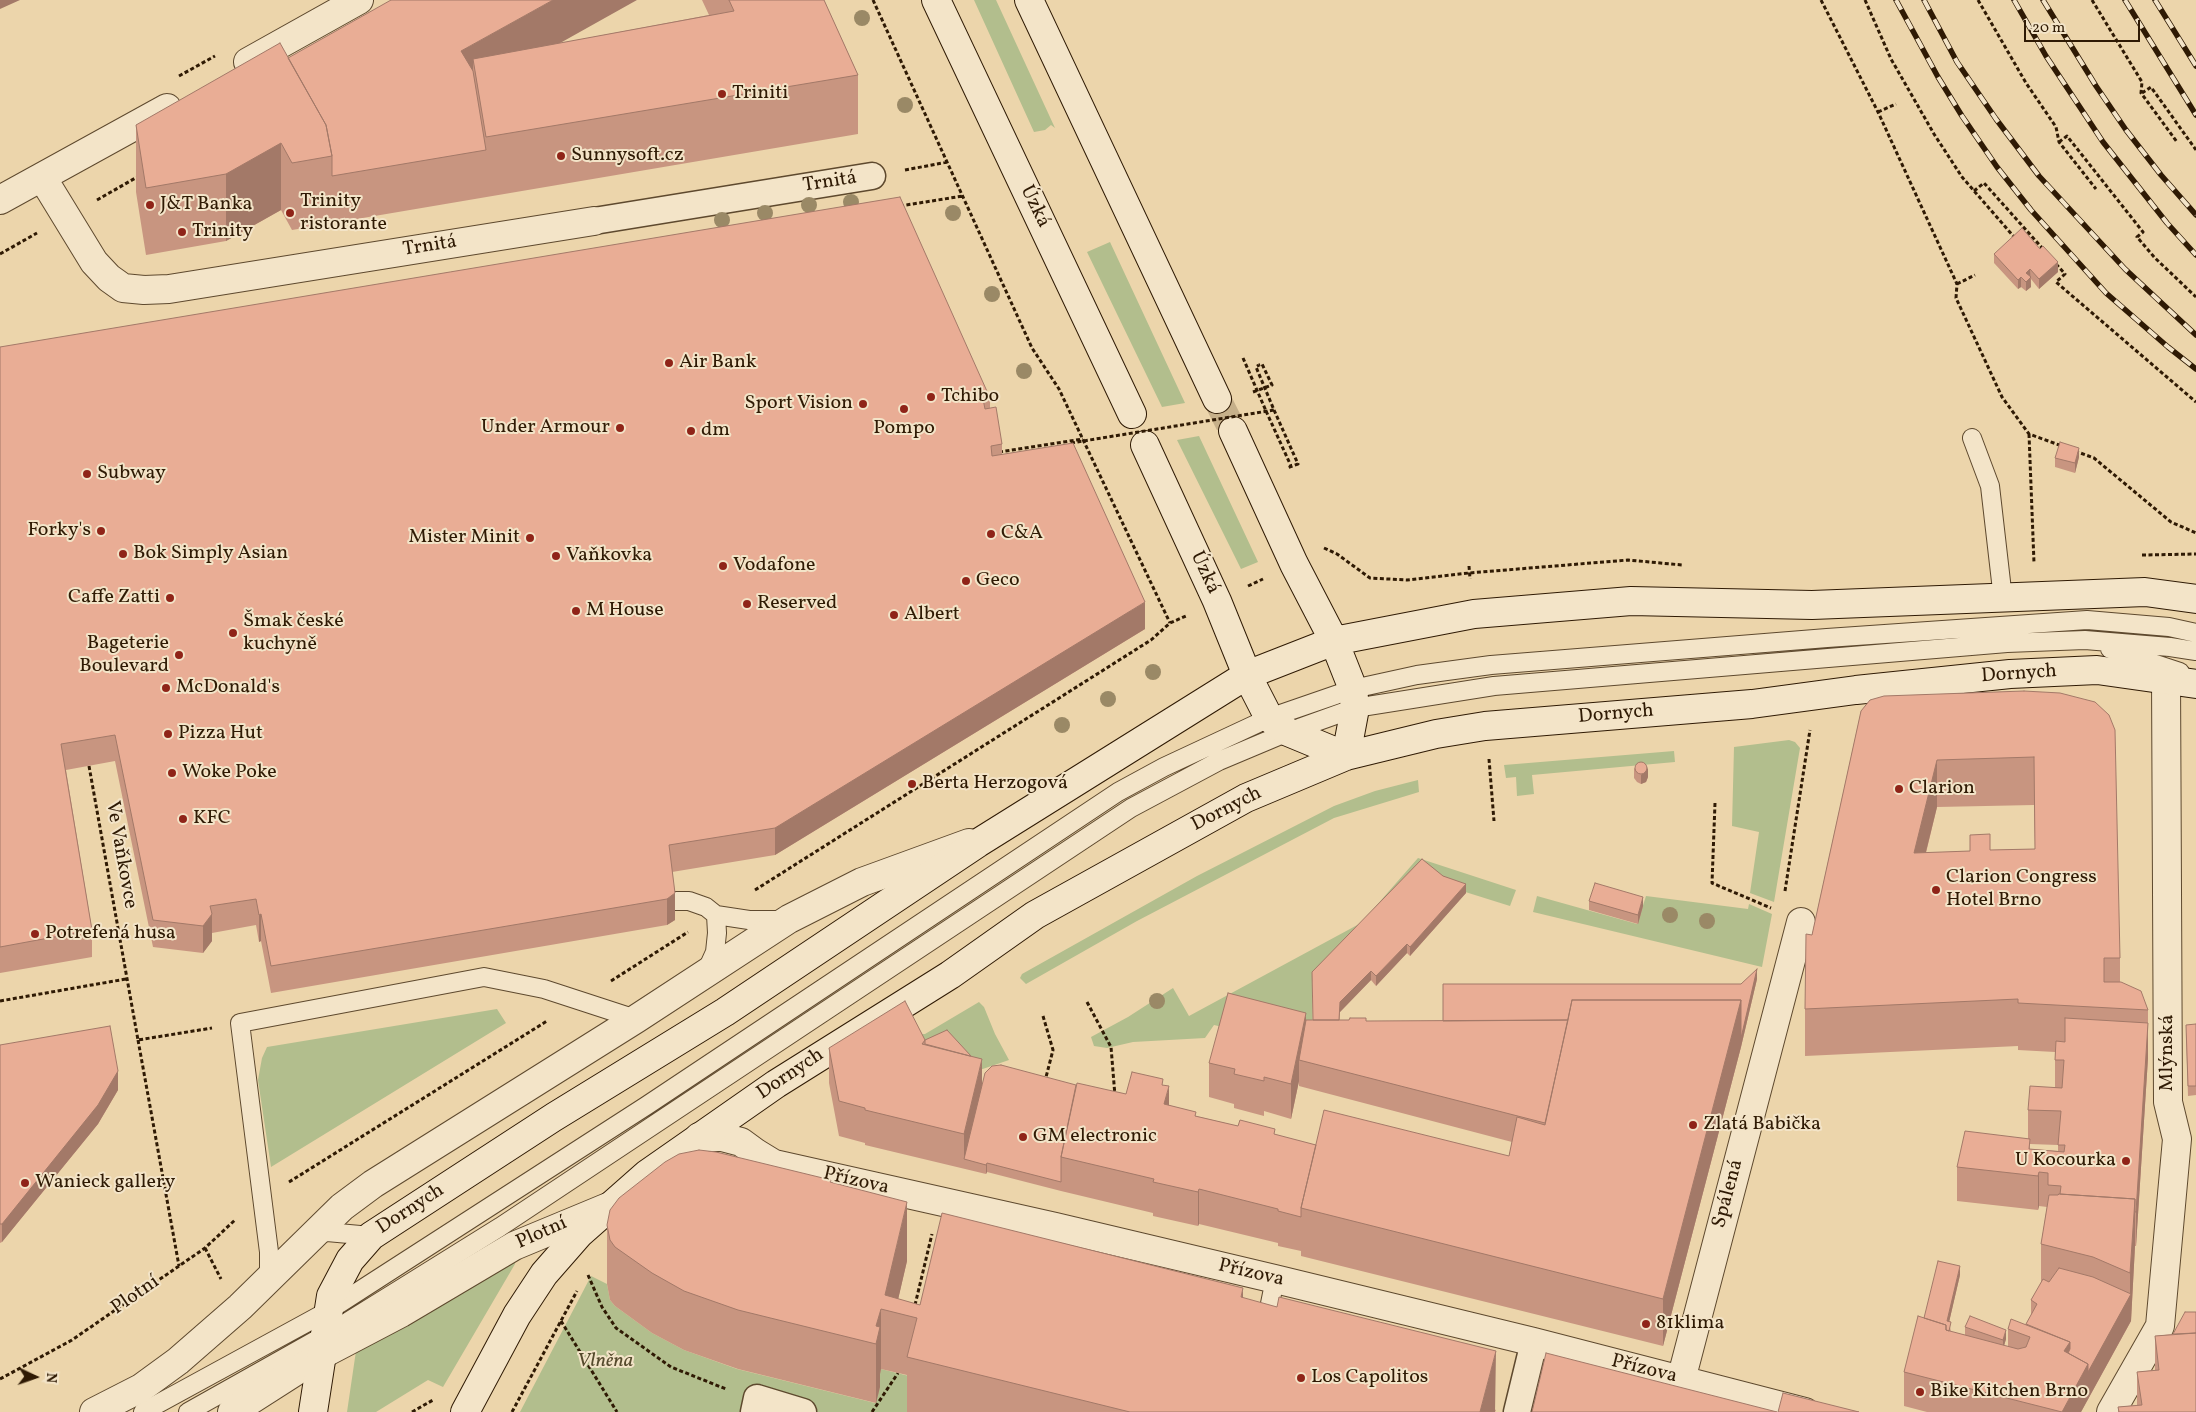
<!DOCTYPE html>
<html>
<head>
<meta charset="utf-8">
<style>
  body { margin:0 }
  #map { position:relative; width:2196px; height:1412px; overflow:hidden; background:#ecd5ab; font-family:Vollkorn,serif }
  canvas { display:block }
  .north { position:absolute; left:10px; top:1352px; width:50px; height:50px; -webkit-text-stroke:4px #f3e4c8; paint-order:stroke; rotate:93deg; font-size:14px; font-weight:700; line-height:20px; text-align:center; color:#2f1a04 }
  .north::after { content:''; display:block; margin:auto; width:18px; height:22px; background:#2f1a04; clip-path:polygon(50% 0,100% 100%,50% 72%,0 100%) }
  .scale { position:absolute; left:2024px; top:20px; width:116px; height:22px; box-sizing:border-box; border:2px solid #2f1a04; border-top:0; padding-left:6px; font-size:15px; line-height:18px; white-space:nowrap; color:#2f1a04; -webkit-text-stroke:4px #f3e4c8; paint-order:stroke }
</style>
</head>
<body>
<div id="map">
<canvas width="2196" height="1412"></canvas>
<div class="north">N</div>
<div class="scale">20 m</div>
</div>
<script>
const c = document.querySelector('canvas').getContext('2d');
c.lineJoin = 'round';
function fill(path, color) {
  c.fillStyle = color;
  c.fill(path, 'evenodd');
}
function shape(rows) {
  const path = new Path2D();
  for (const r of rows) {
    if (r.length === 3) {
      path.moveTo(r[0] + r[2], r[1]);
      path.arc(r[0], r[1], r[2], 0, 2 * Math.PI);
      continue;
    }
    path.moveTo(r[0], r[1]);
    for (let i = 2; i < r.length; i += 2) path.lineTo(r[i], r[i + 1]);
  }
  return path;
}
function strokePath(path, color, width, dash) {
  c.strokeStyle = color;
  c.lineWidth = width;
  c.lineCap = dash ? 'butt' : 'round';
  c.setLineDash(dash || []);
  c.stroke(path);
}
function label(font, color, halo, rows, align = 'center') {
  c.font = font + ' Vollkorn,serif';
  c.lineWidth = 4;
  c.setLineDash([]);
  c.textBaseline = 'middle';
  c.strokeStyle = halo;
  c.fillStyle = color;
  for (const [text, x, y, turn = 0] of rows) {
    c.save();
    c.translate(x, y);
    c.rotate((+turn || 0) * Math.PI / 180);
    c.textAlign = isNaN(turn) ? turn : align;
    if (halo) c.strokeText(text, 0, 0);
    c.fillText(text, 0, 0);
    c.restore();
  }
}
fill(shape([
  [974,0,996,0,1055,128,1051,125,1045,130,1034,132],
  [1110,242,1185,403,1162,407,1087,252],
  [1199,436,1258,562,1241,569,1177,440],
  [1789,740,1795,742,1800,748,1774,902,1750,893,1759,832,1732,826,1734,747],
  [1674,751,1675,762,1532,775,1534,794,1517,796,1516,777,1506,778,1504,765],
  [1418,780,1419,792,1334,818,1137,921,1026,984,1020,978,1022,974,1197,876,1334,806,1375,791],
  [1418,858,1516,890,1510,906,1443,885,1312,982,1313,1047,1306,1047,1214,1025,1205,1038,1133,1042,1107,1048,1094,1046,1091,1037,1128,1017,1173,988,1189,1016,1361,923],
  [1537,896,1637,924,1646,896,1748,909,1749,904,1772,914,1762,967,1533,912],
  [979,1002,984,1007,995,1034,1009,1060,971,1073,914,1054,905,1035,925,1034],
  [497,1009,506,1023,271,1167,258,1080,262,1058,267,1047],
  [515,1258,515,1264,443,1387,428,1380,376,1412,347,1412,356,1351],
  [591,1276,607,1284,610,1300,615,1306,652,1333,684,1350,737,1369,875,1403,880,1387,876,1386,881,1369,917,1378,908,1412,520,1412]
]), '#b2be8d');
strokePath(shape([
  [1217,399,1233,431]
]), '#c6b08a', 28, [28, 14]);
const service = shape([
  [1972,438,1990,486,2003,599],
  [2110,649,2180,672],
  [652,904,672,901,689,901,706,907,716,915,749,920,784,920],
  [706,972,715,952,717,933,716,915],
  [313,1234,327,1232,371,1236],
  [269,1278,269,1252,240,1023,484,977,544,989,636,1019],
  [1265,1328,1275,1279],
  [143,1412,328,1311,646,1106,1118,792,1164,767,1269,718,1353,689,1417,675,1491,665,1827,638,2087,620,2169,627,2196,633],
  [188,1412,341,1326,500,1227,1131,808,1219,761,1288,732,1355,708,1494,686,2007,643,2085,640,2170,647,2196,651]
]);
const pedestrian = shape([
  [594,221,872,176],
  [754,1412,757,1398,803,1412],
  [1517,1412,1534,1342]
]);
const minor = shape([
  [248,62,359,0],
  [42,177,94,262,109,278,123,288,144,290,169,289,594,221],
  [0,200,167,108],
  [699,1137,722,1137,741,1142,756,1153,774,1164,1055,1227,1275,1279,1534,1342,1805,1412],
  [1681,1380,1801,922],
  [94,1412,141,1388,178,1361,240,1307,342,1207,373,1184,636,1019,789,919,862,882,969,843],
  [232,1412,321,1355,401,1313,514,1246,608,1207],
  [2111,1412,2160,1326,2177,1139,2168,1102,2166,678]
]);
const secondary = shape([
  [936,0,1132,414],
  [1029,0,1217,399],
  [1233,431,1294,564,1334,641,1353,689,1355,708,1346,756],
  [1145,445,1217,601,1247,675,1269,718,1288,732,1346,756],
  [313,1412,331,1296,350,1260,371,1236,554,1117,725,1012,978,843,1247,675,1334,641,1474,614,1631,601,1812,605,2145,592,2196,599],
  [465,1412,517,1315,544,1274,579,1234,647,1174,776,1084,950,975,1035,915,1246,798,1346,756,1436,734,1485,726,1752,704,1856,690,2010,674,2097,670,2196,684]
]);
strokePath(service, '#5e492e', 20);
strokePath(pedestrian, '#5e492e', 29);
strokePath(minor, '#5e492e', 30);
strokePath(secondary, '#2f1a04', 30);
strokePath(shape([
  [873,0,1032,348,1059,389,1170,623],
  [1821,0,1878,112,1957,284,1956,298,2002,397,2029,434,2062,446],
  [1865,0,1891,59,1934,134,1962,177,2015,238],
  [1978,0,2026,83,2056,127,2059,142,2096,189],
  [2092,0,2142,82,2141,93,2177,142],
  [179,76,215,56],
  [2142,93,2151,87,2196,150],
  [1878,112,1896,104],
  [2059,142,2067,136,2143,232,2137,237,2155,258,2196,297],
  [905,170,948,162],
  [1974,191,1984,183,2044,250],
  [97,200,139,176],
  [900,206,963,196],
  [0,254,37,233],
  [2056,264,2065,274,2056,282,2196,402],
  [1957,284,1975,275],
  [1253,392,1272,385,1262,364,1259,365],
  [1274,410,1298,464,1287,468],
  [1266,411,1291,466],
  [2029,434,2034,563],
  [2075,451,2094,458,2171,522,2196,533],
  [999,452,1083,439],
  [1324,548,1337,554,1370,578,1407,580,1469,573,1628,560,1682,565],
  [2142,555,2196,554],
  [1469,566,1470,579],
  [1248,586,1263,579],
  [1489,759,1494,821],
  [89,766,138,1040,212,1028],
  [1715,803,1712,883,1771,908],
  [755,890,1151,640,1170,623,1186,616],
  [1785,891,1810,730],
  [611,981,688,932],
  [0,1001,126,979],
  [1087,1002,1111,1047,1115,1096],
  [1043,1016,1053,1050,1045,1081],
  [138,1040,179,1266],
  [289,1182,547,1021],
  [205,1248,221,1279],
  [588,1275,602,1307,616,1328,671,1367,726,1389],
  [915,1305,932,1234],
  [561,1321,617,1412],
  [0,1379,72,1340,205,1248,235,1220],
  [412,1412,433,1400],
  [512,1412,577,1291],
  [872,1412,898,1373]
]), '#2f1a04', 3, [4, 2.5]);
strokePath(service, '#f3e4c8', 18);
strokePath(pedestrian, '#f3e4c8', 26);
strokePath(minor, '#f3e4c8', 28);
strokePath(secondary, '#f3e4c8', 28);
const rail = shape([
  [1896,0,1938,77,1962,116,1997,167,2031,210,2106,293,2168,347,2196,369],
  [1924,0,1957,62,1996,119,2039,176,2125,269,2196,335],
  [2014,0,2046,56,2103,142,2167,223,2196,255],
  [2043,0,2096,86,2126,130,2161,175,2196,215],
  [2125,0,2196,115],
  [2155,0,2196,66]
]);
strokePath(rail, '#2f1a04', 5.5);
strokePath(rail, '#f3e4c8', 4, [11]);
strokePath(shape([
  [1243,358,1266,411],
  [1071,443,1274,410,1256,367,1259,365]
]), '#2f1a04', 3, [4, 2.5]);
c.fillStyle = '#9a8966';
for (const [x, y] of [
  [862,18],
  [905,105],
  [851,202],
  [809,205],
  [765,213],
  [953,213],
  [722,220],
  [992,294],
  [1024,371],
  [1153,672],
  [1108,699],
  [1062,725],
  [1670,915],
  [1707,921],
  [1157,1001]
]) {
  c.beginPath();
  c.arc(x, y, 8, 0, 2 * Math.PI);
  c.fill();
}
fill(shape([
  [702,0,824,0,858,75,858,134,292,230,281,210,226,241,146,255,136,192,136,125,288,58,561,43,709,15],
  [1994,254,2058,272,2039,289,2031,279,2031,287,2026,291,2021,287,2018,289,1994,263],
  [0,347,990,398,990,408,1002,444,1002,454,1145,629,775,855,672,872,675,920,667,925,271,993,261,941,259,942,256,925,212,933,212,941,203,953,153,947,115,761,66,770,92,930,92,957,0,973],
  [2079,457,2075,473,2055,467,2055,458],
  [2024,691,2120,958,2120,982,2148,1010,2148,1058,2136,1246,2135,1246,2131,1321,2081,1412,1927,1412,1904,1406,1904,1372,1924,1318,1960,1275,1949,1322,1951,1332,1965,1335,1965,1327,2006,1339,2004,1346,2008,1347,2008,1329,2026,1324,2031,1315,2031,1300,2041,1283,2041,1244,2047,1207,2039,1206,2038,1210,1957,1201,1957,1167,2028,1139,2028,1110,2055,1087,2055,1052,2018,1050,2018,1046,1805,1056,1805,1009,1812,935,1861,711],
  [2034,805,2035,849,1990,850,1970,835,1970,851,1926,853,1937,807],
  [2030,1144,2058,1145,2058,1151,2030,1149],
  [1634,768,1648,777,1646,782,1641,784,1637,782,1634,778],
  [1443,876,1466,893,1410,956,1407,953,1376,986,1371,980,1340,1012,1339,1020,1366,1021,1443,1021,1741,984,1757,979,1741,1047,1663,1346,1301,1256,1301,1251,1278,1246,1278,1243,1199,1224,1198,1226,1153,1216,1153,1213,1061,1191,987,1172,986,1174,865,1145,865,1143,839,1136,829,1083,829,1048,925,1040,982,1086,1076,1089,1126,1094,1163,1085,1169,1105,1196,1116,1316,1145,1509,1156,1512,1142,1299,1086,1299,1081,1291,1119,1264,1111,1264,1116,1234,1108,1234,1104,1209,1097,1209,1063,1306,1020,1313,1020],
  [1589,901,1643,906,1638,924,1589,910],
  [2196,1024,2196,1095,2188,1096,2186,1034],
  [0,1045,118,1090,98,1124,2,1242,0,1243],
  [831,1183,907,1261,898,1299,920,1305,1243,1298,1496,1410,1495,1412,907,1412,907,1375,881,1369,880,1374,880,1387,876,1403,738,1369,684,1350,652,1333,615,1306,610,1300,607,1284,607,1225],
  [2173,1334,2196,1412,2118,1412,2118,1407,2137,1405,2137,1372,2155,1370,2155,1336]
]), '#c89580');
fill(shape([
  [0,0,20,0,0,9],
  [553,0,637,0,478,89,473,59,473,91,461,51],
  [281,143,281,210,226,241,226,174],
  [2058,262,2058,272,2039,289,2039,279],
  [2030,269,2031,287,2026,291,2026,273],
  [2021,277,2021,287,2018,289,2018,280],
  [2079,448,2079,457,2075,473,2075,463],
  [1145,602,1145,629,775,855,775,828],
  [1937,760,1937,807,1914,900,1914,853],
  [1648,768,1648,777,1646,782,1641,784,1641,775],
  [1466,884,1466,893,1410,956,1410,947],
  [675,893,675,920,667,925,667,899],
  [1643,897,1643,906,1638,924,1638,915],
  [212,914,212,941,203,953,203,926],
  [261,914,261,941,259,942,259,915],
  [1407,944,1407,953,1376,986,1376,976],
  [1757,969,1757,979,1741,1047,1663,1346,1663,1299,1741,1000],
  [1371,971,1371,980,1340,1012,1338,1045,1340,1002],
  [1306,1013,1306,1047,1299,1060,1299,1081,1291,1119,1291,1084],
  [2148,1023,2148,1058,2136,1246,2136,1212],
  [982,1059,982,1094,964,1159,964,1134],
  [118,1071,118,1090,98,1124,2,1242,2,1224],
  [1169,1086,1169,1120,1164,1104],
  [987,1163,987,1172,986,1174,986,1165],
  [2039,1172,2039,1206,2038,1210,2038,1176],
  [1199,1189,1199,1224,1198,1226,1198,1192],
  [2135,1199,2135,1246,2131,1321,2081,1412,2062,1412,2088,1364,2130,1295,2130,1273],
  [907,1202,907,1261,895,1313,885,1295],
  [1960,1266,1960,1275,1947,1331,1947,1321],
  [1243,1288,1243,1347,1241,1297],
  [881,1309,881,1369,880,1374,880,1387,876,1403,876,1326],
  [2006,1330,2006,1339,2003,1349,2003,1340],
  [2070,1342,2070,1362,2064,1351],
  [1496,1351,1495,1412,1480,1412]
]), '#a37968');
const building = shape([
  [391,0,553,0,461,51,473,71,486,150,332,176,332,156,326,125,288,58,391,0],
  [729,0,824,0,858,75,486,137,473,59,734,11,729,0],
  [280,43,326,125,332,156,292,163,281,143,226,174,146,188,136,125,280,43],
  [900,197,990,398,983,399,985,409,996,407,1002,444,991,446,992,456,1073,443,1145,602,775,828,669,845,675,893,667,899,271,966,261,914,259,915,256,899,210,906,212,914,203,926,153,920,115,735,61,744,92,930,0,947,0,347,900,197],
  [2022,228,2040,249,2043,246,2058,262,2039,279,2030,269,2026,273,2031,277,2026,282,2021,277,2018,280,1994,254,2022,228],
  [2060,442,2079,448,2075,463,2055,458,2060,442],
  [2024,691,2060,693,2095,702,2109,715,2115,730,2120,958,2104,958,2104,982,2121,982,2141,991,2148,1010,2018,1003,2018,999,1805,1009,1806,934,1812,935,1861,711,1870,700,1884,696,2024,691],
  [2034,757,2035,849,1990,850,1990,834,1970,835,1970,851,1914,853,1937,760,2034,757],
  [1641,768,6],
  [1422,859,1443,876,1466,884,1410,947,1407,944,1376,976,1371,971,1340,1002,1339,1020,1313,1020,1312,972,1422,859],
  [1595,883,1643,897,1638,915,1589,901,1595,883],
  [1757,969,1741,1038,1741,1000,1572,1000,1568,1020,1443,1021,1443,984,1741,984,1757,969],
  [1228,993,1306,1013,1291,1084,1264,1077,1264,1081,1234,1074,1235,1069,1209,1063,1228,993],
  [1572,1000,1741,1000,1663,1299,1301,1208,1324,1110,1509,1156,1517,1117,1545,1125,1572,1000],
  [905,1001,925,1040,922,1044,982,1059,964,1134,865,1110,865,1108,839,1101,829,1048,905,1001],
  [1350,1018,1366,1018,1366,1021,1568,1020,1545,1123,1299,1060,1306,1020,1349,1020,1350,1018],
  [2065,1018,2148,1023,2136,1212,2135,1212,2135,1199,2060,1194,2061,1186,2048,1185,2048,1173,2039,1172,2038,1176,1957,1167,1965,1131,2030,1139,2029,1149,2064,1152,2065,1145,2058,1145,2061,1111,2028,1110,2030,1086,2062,1088,2064,1060,2055,1060,2056,1041,2065,1042,2065,1018],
  [2196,1024,2196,1086,2188,1086,2186,1025,2196,1024],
  [110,1026,118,1071,98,1105,2,1224,0,1224,0,1045,110,1026],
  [947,1030,971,1056,970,1056,925,1044,925,1040,947,1030],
  [1001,1065,1076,1085,1061,1157,1061,1182,987,1163,986,1165,964,1159,985,1073,992,1066,1001,1065],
  [1132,1072,1163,1079,1162,1085,1169,1086,1164,1104,1196,1112,1195,1116,1238,1126,1240,1120,1275,1129,1274,1134,1316,1145,1301,1208,1301,1217,1278,1211,1278,1209,1199,1189,1198,1192,1153,1182,1154,1179,1061,1157,1077,1083,1126,1094,1132,1072],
  [699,1150,716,1152,831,1180,830,1182,907,1202,885,1295,920,1305,942,1213,1243,1288,1241,1297,1277,1307,1279,1297,1496,1351,1480,1412,1130,1412,907,1357,917,1318,881,1309,876,1326,880,1327,876,1344,738,1310,684,1291,652,1273,615,1247,610,1240,607,1225,610,1210,619,1198,665,1162,679,1154,699,1150],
  [2059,1194,2135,1199,2130,1273,2093,1257,2041,1244,2049,1195,2058,1195,2059,1194],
  [1938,1261,1960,1266,1947,1321,1951,1322,1949,1331,1946,1330,1946,1325,1924,1318,1938,1261],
  [2059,1268,2093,1277,2131,1294,2088,1372,2088,1364,2068,1353,2070,1349,2070,1342,2026,1324,2037,1304,2031,1300,2043,1279,2049,1282,2059,1268],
  [2185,1312,2196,1312,2196,1333,2173,1334,2185,1312],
  [1918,1316,1946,1325,1946,1330,2018,1349,2026,1347,2030,1337,2008,1329,2011,1319,2070,1342,2064,1351,2088,1364,2062,1412,1904,1372,1918,1316],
  [1970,1316,2006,1330,2003,1340,1965,1327,1970,1316],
  [2196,1333,2196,1412,2119,1412,2118,1407,2142,1405,2137,1372,2159,1370,2155,1336,2196,1333],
  [1546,1353,1777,1412,1532,1412,1546,1353],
  [1783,1393,1859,1412,1778,1412,1783,1393]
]);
fill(building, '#e9ad95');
strokePath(building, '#a37968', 1);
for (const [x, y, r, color] of [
  [722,94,5,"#8f2418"],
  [561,156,5,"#8f2418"],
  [150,205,5,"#8f2418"],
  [290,213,5,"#8f2418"],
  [182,232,5,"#8f2418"],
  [669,363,5,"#8f2418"],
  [931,397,5,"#8f2418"],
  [863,404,5,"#8f2418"],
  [904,409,5,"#8f2418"],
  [620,428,5,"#8f2418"],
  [691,431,5,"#8f2418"],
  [87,474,5,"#8f2418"],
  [101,531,5,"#8f2418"],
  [991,534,5,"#8f2418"],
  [530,538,5,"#8f2418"],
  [123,554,5,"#8f2418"],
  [556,556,5,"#8f2418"],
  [723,566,5,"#8f2418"],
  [966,581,5,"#8f2418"],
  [170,598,5,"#8f2418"],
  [747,604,5,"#8f2418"],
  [576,611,5,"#8f2418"],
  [894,615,5,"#8f2418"],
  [233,633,5,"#8f2418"],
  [179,655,5,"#8f2418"],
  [166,688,5,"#8f2418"],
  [168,734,5,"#8f2418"],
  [172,773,5,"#8f2418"],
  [912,784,5,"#8f2418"],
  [1899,789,5,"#8f2418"],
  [183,819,5,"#8f2418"],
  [1936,890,5,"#8f2418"],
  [35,934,5,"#8f2418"],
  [1693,1125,5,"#8f2418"],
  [1023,1137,5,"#8f2418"],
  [2126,1161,5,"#8f2418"],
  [25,1183,5,"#8f2418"],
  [1646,1324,5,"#8f2418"],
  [1301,1378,5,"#8f2418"],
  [1920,1392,5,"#8f2418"]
]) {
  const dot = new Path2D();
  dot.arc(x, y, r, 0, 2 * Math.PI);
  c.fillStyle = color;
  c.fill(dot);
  strokePath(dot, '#f3e4c8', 2);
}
label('20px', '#2f1a04', '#f3e4c8', [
  ["Triniti",732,94],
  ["Sunnysoft.cz",571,156],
  ["Trinity",300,202],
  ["ristorante",300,225],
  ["J&T Banka",160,205],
  ["Trinity",192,232],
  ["Air Bank",679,363],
  ["Tchibo",941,397],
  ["Sport Vision",853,404,"right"],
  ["Under Armour",610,428,"right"],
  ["Pompo",904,429,"center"],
  ["dm",701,431],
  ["Subway",97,474],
  ["Forky's",91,531,"right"],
  ["C&A",1001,534],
  ["Mister Minit",520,538,"right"],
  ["Bok Simply Asian",133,554],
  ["Vaňkovka",566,556],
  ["Vodafone",733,566],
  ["Geco",976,581],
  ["Caffe Zatti",160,598,"right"],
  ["Reserved",757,604],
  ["M House",586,611],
  ["Albert",904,615],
  ["Šmak české",243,622],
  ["kuchyně",243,645],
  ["Bageterie",169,644,"right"],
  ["Boulevard",169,667,"right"],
  ["McDonald's",176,688],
  ["Pizza Hut",178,734],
  ["Woke Poke",182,773],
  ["Berta Herzogová",922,784],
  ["Clarion",1909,789],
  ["KFC",193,819],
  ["Clarion Congress",1946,878],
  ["Hotel Brno",1946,901],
  ["Potrefená husa",45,934],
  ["Zlatá Babička",1703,1125],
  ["GM electronic",1033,1137],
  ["U Kocourka",2116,1161,"right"],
  ["Wanieck gallery",35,1183],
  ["81klima",1656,1324],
  ["Los Capolitos",1311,1378],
  ["Bike Kitchen Brno",1930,1392]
], 'left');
label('20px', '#2f1a04', '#f3e4c8', [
  ["Trnitá",830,183,-9],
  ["Úzká",1034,207,64],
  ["Trnitá",430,247,-9],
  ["Úzká",1204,573,65],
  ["Dornych",2019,675,-4],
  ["Dornych",1616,715,-5],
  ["Dornych",1227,810,-27],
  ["Ve Vaňkovce",120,855,80],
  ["Mlýnská",2168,1053,-90],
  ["Dornych",791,1075,-34],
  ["Přízova",856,1182,13],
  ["Spálená",1729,1194,-75],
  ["Dornych",411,1210,-33],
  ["Plotní",542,1234,-24],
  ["Přízova",1251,1274,13],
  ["Plotní",136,1296,-35],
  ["Přízova",1644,1370,14]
]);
label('italic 20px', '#564b2d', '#f3e4c8', [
  ["Vlněna",605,1362]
]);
</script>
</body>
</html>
